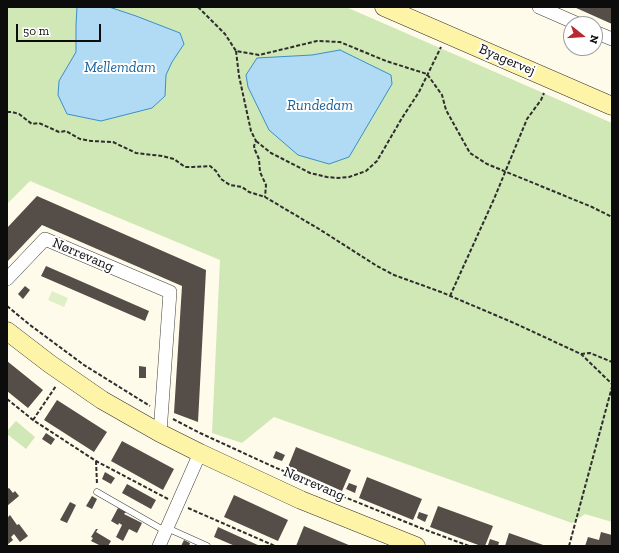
<!DOCTYPE html>
<html>
<head>
<meta charset="utf-8">
<style>
  body { margin:0 }
  #map { position:relative; width:619px; height:553px; overflow:hidden; background:#fffbeb; font-family:"Zilla Slab",serif }
  canvas { display:block }
  .frame { position:absolute; inset:0; border:8px solid #0c0c0c; pointer-events:none }
  .north { position:absolute; left:563px; top:16px; width:40px; height:40px; box-sizing:border-box; background:#fff; border:1px solid #9e9e9e; border-radius:50%; rotate:107deg; font-size:11px; font-weight:700; line-height:16px; text-align:center; color:#0c0c0c }
  .north::after { content:''; display:block; margin:auto; width:14px; height:18px; background:#b8282e; clip-path:polygon(50% 0,100% 100%,50% 72%,0 100%) }
  .scale { position:absolute; left:16px; top:24px; width:85px; height:18px; box-sizing:border-box; border:2px solid #0c0c0c; border-top:0; padding-left:5px; font-size:12px; line-height:14px; white-space:nowrap; color:#0c0c0c; -webkit-text-stroke:3px #fff; paint-order:stroke }
</style>
</head>
<body>
<div id="map">
<canvas width="619" height="553"></canvas>
<div class="frame"></div>
<div class="north">N</div>
<div class="scale">50 m</div>
</div>
<script>
const c = document.querySelector('canvas').getContext('2d');
c.lineJoin = 'round';
function fill(path, color) {
  c.fillStyle = color;
  c.fill(path, 'evenodd');
}
function shape(rows) {
  const path = new Path2D();
  for (const r of rows) {
    path.moveTo(r[0], r[1]);
    for (let i = 2; i < r.length; i += 2) path.lineTo(r[i], r[i + 1]);
  }
  return path;
}
function strokePath(path, color, width, dash) {
  c.strokeStyle = color;
  c.lineWidth = width;
  c.lineCap = dash ? 'butt' : 'round';
  c.setLineDash(dash || []);
  c.stroke(path);
}
function label(font, color, halo, rows, align = 'center') {
  c.font = font + ' "Zilla Slab",serif';
  c.lineWidth = 4;
  c.setLineDash([]);
  c.textBaseline = 'middle';
  c.strokeStyle = halo;
  c.fillStyle = color;
  for (const [text, x, y, turn = 0] of rows) {
    c.save();
    c.translate(x, y);
    c.rotate((+turn || 0) * Math.PI / 180);
    c.textAlign = isNaN(turn) ? turn : align;
    if (halo) c.strokeText(text, 0, 0);
    c.fillText(text, 0, 0);
    c.restore();
  }
}
fill(shape([
  [7,7,346,7,612,123,612,522,585,514,572,523,274,417,242,443,212,433,220,260,30,181,7,204],
  [16,421,35,437,26,449,7,434,7,431]
]), '#d0e7b6');
fill(shape([
  [52,291,68,298,64,307,48,300]
]), '#e1efc8');
const water = shape([
  [77,7,109,7,136,16,180,33,184,44,172,62,166,75,165,96,152,108,101,121,67,114,58,95,59,81,76,52,76,25,77,7],
  [340,50,391,75,392,84,349,157,329,164,298,155,269,130,248,87,246,75,257,58,312,55,340,50]
]);
fill(water, '#b1dbf4');
strokePath(water, '#3a90c9', 1);
fill(shape([
  [574,7,612,7,612,24],
  [37,196,206,270,198,422,174,413,182,286,42,225,7,262,7,228],
  [46,266,149,311,145,321,41,276],
  [25,286,30,290,23,299,18,294],
  [7,361,43,390,28,408,7,391],
  [139,366,146,367,146,378,139,378],
  [57,400,107,432,94,452,44,420],
  [46,433,55,439,51,445,42,439],
  [122,441,174,469,163,490,111,461],
  [296,447,351,470,342,491,288,467],
  [276,451,285,455,282,461,273,458],
  [105,472,115,478,111,484,102,479],
  [367,477,422,499,413,520,359,498],
  [349,483,357,486,355,493,346,489],
  [127,484,156,500,151,509,122,493],
  [9,488,13,493,15,491,19,496,7,506,7,489],
  [234,495,288,520,278,541,224,517],
  [92,496,97,499,92,509,86,506],
  [70,502,76,505,67,523,60,520],
  [438,506,493,526,485,546,481,546,430,527],
  [118,508,126,512,124,514,142,523,137,533,129,529,123,541,116,537,122,525,119,523,118,525,111,521],
  [419,512,428,515,425,522,417,518],
  [10,515,17,525,19,524,28,536,20,542,14,534,11,537,13,540,7,545,7,518],
  [304,526,351,546,296,546],
  [218,527,260,546,235,546,214,537],
  [96,529,98,529,96,532,111,541,108,546,101,546,91,541,93,538,91,537],
  [601,532,612,535,612,546,585,546,588,537,599,540],
  [509,533,546,546,505,546],
  [490,539,499,542,498,546,488,545],
  [184,540,190,543,189,546,181,546]
]), '#544d48');
const lane = shape([
  [97,492,165,531],
  [167,528,207,546]
]);
const street = shape([
  [539,7,578,24],
  [595,32,612,39],
  [7,279,45,239,170,292,160,433],
  [159,546,200,453]
]);
const secondary = shape([
  [384,7,612,106],
  [7,331,50,364,102,400,160,433,200,453,301,500,416,546]
]);
strokePath(lane, '#3f3f3f', 7);
strokePath(street, '#3f3f3f', 14);
strokePath(secondary, '#2e2e2e', 19);
strokePath(shape([
  [198,7,225,34,236,51,259,55,317,41,340,42,386,61,427,74,442,95,446,110,470,153,487,164,592,207,612,217],
  [236,51,239,76,251,131,256,141,254,146,255,150,259,159,260,172,266,185,265,197],
  [7,112,12,112,19,114,32,124,39,123,59,132,66,131,80,139,91,141,113,142,136,153,162,156,174,159,185,167,193,167,210,166,216,171,221,179,230,185,242,187,249,192,265,197,319,229,377,266,394,275,441,292,514,323,581,354,612,384],
  [256,141,271,153,310,173,327,177,338,178,349,177,366,171,377,161,402,118,419,92,441,47],
  [450,296,494,199,527,119,541,100,544,93],
  [7,306,30,325,84,365,150,406],
  [581,354,590,353,612,362],
  [7,399,33,420,96,461,168,499],
  [173,419,200,433,274,467,347,498,418,527,469,546],
  [33,420,56,386],
  [96,461,97,484],
  [188,508,275,546],
  [569,546,612,387]
]), '#2e2e2e', 2, [4, 2]);
strokePath(lane, '#fff', 6);
strokePath(street, '#fff', 13);
strokePath(secondary, '#fdf4a7', 18);
label('14px', '#0c0c0c', '#fff', [
  ["Byagervej",507,60,23],
  ["Nørrevang",83,255,23],
  ["Nørrevang",314,484,23]
]);
label('italic 15px', '#19619a', '#fff', [
  ["Mellemdam",120,68],
  ["Rundedam",320,106]
]);
</script>
</body>
</html>
